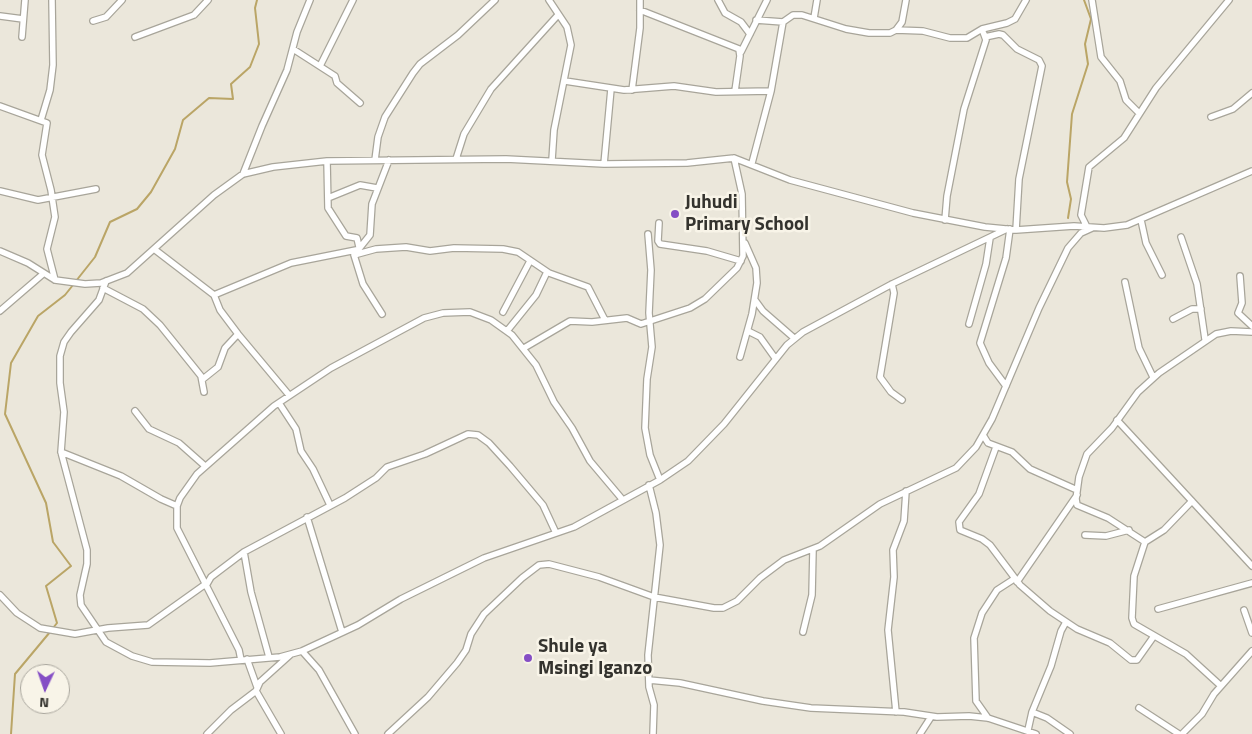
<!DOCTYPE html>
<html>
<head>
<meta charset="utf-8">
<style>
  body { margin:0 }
  #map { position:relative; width:1252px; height:734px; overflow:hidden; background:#ebe7db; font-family:"Titillium Web",sans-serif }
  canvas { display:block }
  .north { position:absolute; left:20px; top:664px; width:50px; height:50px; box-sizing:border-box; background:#f8f4e8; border:1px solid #aaa79e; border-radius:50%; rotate:183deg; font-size:14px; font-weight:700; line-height:20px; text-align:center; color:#34332e }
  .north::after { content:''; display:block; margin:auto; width:18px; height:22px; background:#854ec5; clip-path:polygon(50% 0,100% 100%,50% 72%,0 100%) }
</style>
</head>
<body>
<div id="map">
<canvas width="1252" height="734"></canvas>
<div class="north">N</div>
</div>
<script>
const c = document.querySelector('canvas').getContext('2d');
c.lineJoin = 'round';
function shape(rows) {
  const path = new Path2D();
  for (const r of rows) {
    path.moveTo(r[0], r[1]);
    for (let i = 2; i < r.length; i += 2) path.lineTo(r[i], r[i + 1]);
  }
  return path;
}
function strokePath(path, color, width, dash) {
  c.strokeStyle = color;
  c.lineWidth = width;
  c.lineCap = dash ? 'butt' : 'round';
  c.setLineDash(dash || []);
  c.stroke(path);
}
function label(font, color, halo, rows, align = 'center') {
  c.font = font + ' "Titillium Web",sans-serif';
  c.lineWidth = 5;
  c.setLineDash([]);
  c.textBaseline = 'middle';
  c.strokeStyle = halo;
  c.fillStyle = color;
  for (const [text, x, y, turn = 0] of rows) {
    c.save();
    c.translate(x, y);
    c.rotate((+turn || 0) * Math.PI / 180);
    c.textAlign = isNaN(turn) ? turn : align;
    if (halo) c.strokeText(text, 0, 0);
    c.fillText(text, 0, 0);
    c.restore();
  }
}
strokePath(shape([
  [1068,218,1071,199,1067,182,1072,114,1088,64,1085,44,1091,19,1084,0],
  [76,281,95,257,110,222,137,209,151,192,175,149,183,120,209,98,233,99,231,84,250,67,259,44,255,8,257,0],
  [53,628,57,623,46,586,71,566,53,542,46,503,5,414,11,363,38,316,65,295,73,285],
  [11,734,15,674,50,632]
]), '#baa566', 2);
const minor = shape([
  [549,0,567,27,571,45,554,130,552,160],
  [718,0,725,13,741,22,750,34],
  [1092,0,1101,57,1120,81,1126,100,1139,113],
  [640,10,739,49,740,56,735,91],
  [0,16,23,19],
  [814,18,817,0],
  [756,20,783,22],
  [93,21,106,17,122,0],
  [896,30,923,31,950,38,967,38,982,29,1007,23,1015,19,1026,0],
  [22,37,25,0],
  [135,37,194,15,208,0],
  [985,37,999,34,1003,35,1017,49,1039,60,1042,66,1019,179,1016,230],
  [293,49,335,76,337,83,360,103],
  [741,52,767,0],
  [320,66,353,0],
  [565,81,624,90,674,86,716,92,771,91],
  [632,90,640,28,640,0],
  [0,106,47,123,42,155,51,190,55,217,47,249,55,280],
  [1211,117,1233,109,1252,93],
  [41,120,50,90,53,65,52,0],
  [456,159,464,134,491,89,558,15],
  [375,160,378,137,385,117,413,73,420,64,458,35,495,0],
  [327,161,328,208,346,236,357,238,359,247],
  [752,163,771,91,783,22,793,15,802,15,846,29,869,33,890,33,896,30,902,22,906,0],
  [604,164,611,89],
  [243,174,262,126,287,70,297,32,310,0],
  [0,191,38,200,96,189],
  [328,198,360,185,377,188],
  [945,220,947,196,964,109,986,40,982,29],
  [1141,220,1146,243,1162,275],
  [659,223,658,241,660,244,707,251,741,261],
  [1087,227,1081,215,1089,167,1124,138,1156,88,1229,0],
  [648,234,651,270,649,313,652,347,647,379,645,428,650,455,660,480],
  [1181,237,1197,284,1205,339],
  [154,249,214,295,291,263,356,250],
  [0,251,28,263,55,280,85,284,101,283,127,273,214,195,243,174,273,167,327,161,506,159,604,164,687,163,734,158,790,180,913,213,985,227,1016,230,1074,226,1104,228,1127,225,1252,171],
  [354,255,376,249,406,247,430,251,454,248,503,249,518,252,549,273,588,287,605,320],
  [1240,276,1242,303,1238,313,1252,326],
  [106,281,99,300,71,332,64,342,60,356,60,383,64,412,61,452,87,550,87,564,80,595,81,605,106,642,132,656,152,662,210,663,280,657,302,651,358,625,401,599,484,558,574,527,660,480,688,461,724,424,787,345,803,332,892,284,1007,229],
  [1125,282,1139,348,1153,377],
  [892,284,894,293,880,377,891,392,902,400],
  [103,288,143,309,160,325,201,376,204,392],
  [214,295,220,310,238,334,289,395],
  [755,300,763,311,794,338],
  [0,311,43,274],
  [503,312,530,261],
  [382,314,363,284,354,255,370,235,372,204,389,160],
  [1173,319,1192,309,1201,309],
  [969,324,986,264,990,238],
  [507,331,536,295,547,272],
  [748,331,760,337,775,358],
  [524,348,570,321,592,322,627,318,641,324,690,308,705,299,737,268,743,256,742,194,734,158],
  [740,357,752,314,757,283,756,268,745,243],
  [203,379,218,367,225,348,238,334],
  [1006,386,989,363,980,343,1006,258,1010,229],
  [279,403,296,429,301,451,313,469,330,505],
  [135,411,149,429,179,443,205,466],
  [1117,420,1252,566],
  [983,435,988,443,1012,452,1030,469,1077,490],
  [996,447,979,494,959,522,960,530,982,539,990,545,1020,585,1050,611,1077,629,1110,643,1131,660,1137,660,1154,636],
  [61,452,121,476,161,499,177,506],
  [649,485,656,513,660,545,648,655,649,687,654,705,653,734],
  [1192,501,1164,530,1145,542,1134,576,1132,618,1134,624,1186,654,1221,686],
  [307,517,342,632],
  [1085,535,1106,536,1129,530],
  [1145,542,1108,518,1077,505,1076,499,1079,477,1087,454,1112,428,1138,392,1159,373,1216,334,1231,331,1252,332],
  [244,552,251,592,269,657],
  [1017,582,1077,495],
  [207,584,211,577,244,552,345,498,376,478,387,467,425,454,468,434,478,435,489,443,510,466,543,505,556,533],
  [0,595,17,613,40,628,75,634,108,628,148,625,207,583],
  [1158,609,1252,583],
  [1244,610,1252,633],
  [803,632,812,595,813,550],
  [302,651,319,670,355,734],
  [247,659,257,687],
  [241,660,239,650,177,528,177,506,180,498,197,474,274,406,331,368,424,318,443,313,470,312,491,320,512,335,536,365,554,402,572,428,590,461,622,499],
  [649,680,680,683,763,701,811,708,904,712,937,717,969,716,988,718,1036,734],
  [1139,708,1179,734],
  [896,712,888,630,894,577,893,550,904,521,906,491],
  [1032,712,1047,718,1070,734],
  [988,718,976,701,974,638,982,613,997,590,1014,579],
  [1028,730,1032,712,1051,666,1061,631,1066,622],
  [207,734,231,710,256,691],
  [281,734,256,691,260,682,290,655],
  [388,734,428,697,457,663,466,650,471,634,484,614,522,578,539,565,549,564,599,577,654,597,714,608,723,608,737,601,760,578,784,560,820,546,880,504,956,468,976,447,992,419,1039,308,1068,248,1081,233,1092,228],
  [920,734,931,717],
  [1182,734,1202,714,1214,694,1252,651]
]);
strokePath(minor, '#a8a59a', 8);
strokePath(minor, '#fff', 5.5);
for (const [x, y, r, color] of [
  [675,214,5,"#854ec5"],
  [528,658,5,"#854ec5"]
]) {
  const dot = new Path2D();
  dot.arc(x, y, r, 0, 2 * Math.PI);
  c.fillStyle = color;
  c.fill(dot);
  strokePath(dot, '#f8f4e8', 2);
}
label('bold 19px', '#34332e', '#f8f4e8', [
  ["Juhudi",685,203],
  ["Primary School",685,225],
  ["Shule ya",538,647],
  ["Msingi Iganzo",538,669]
], 'left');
</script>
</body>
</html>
